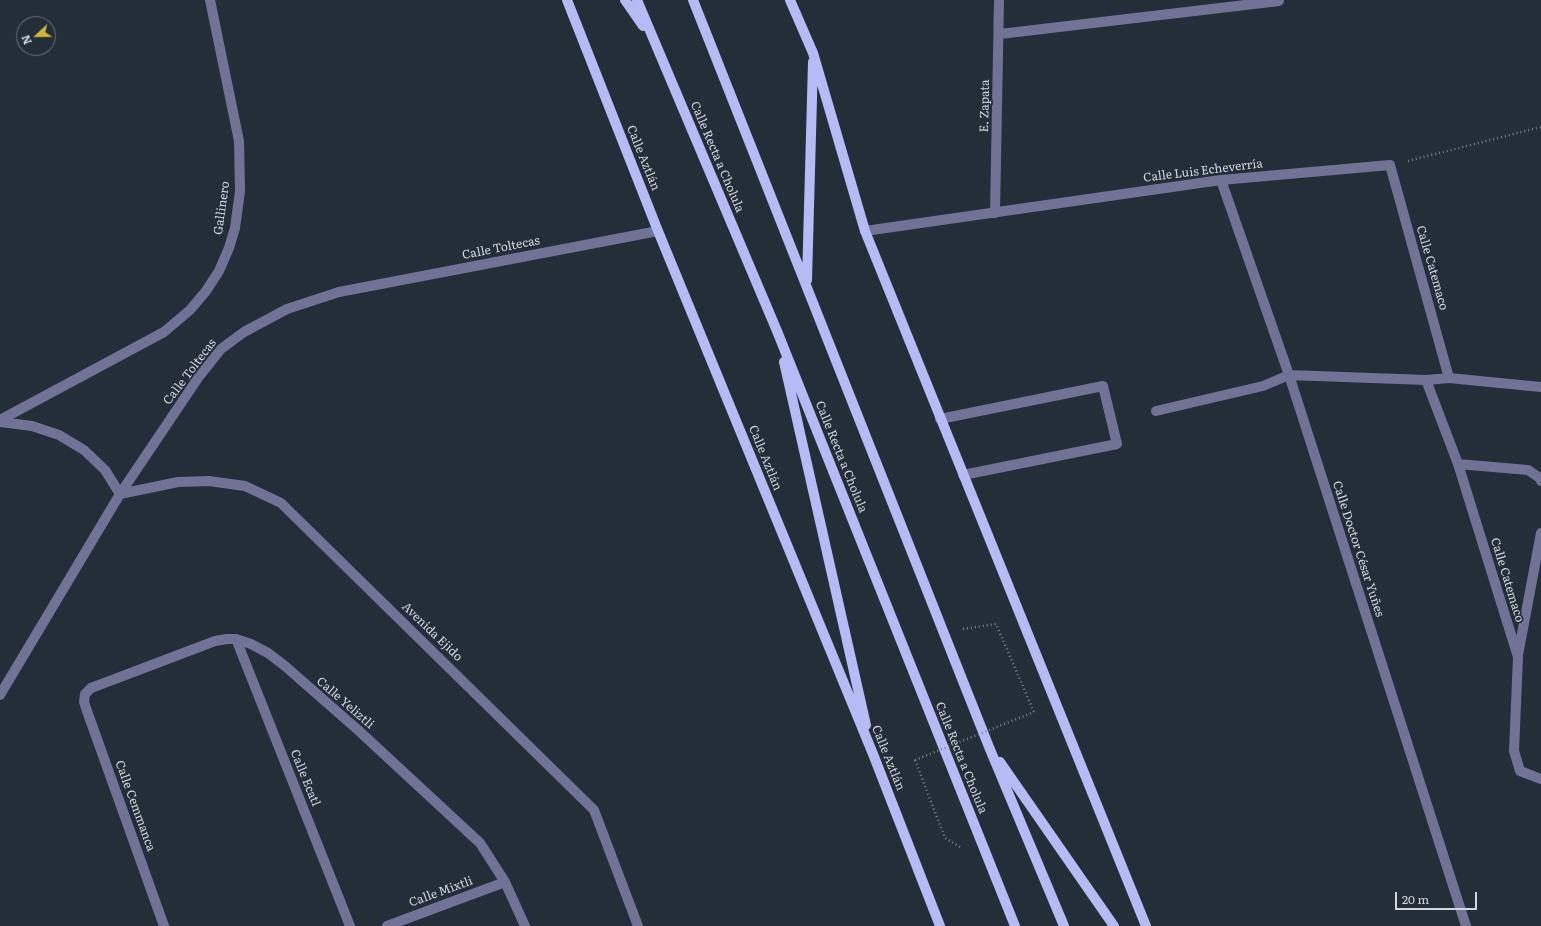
<!DOCTYPE html>
<html>
<head>
<meta charset="utf-8">
<style>
  body { margin:0 }
  #map { position:relative; width:1541px; height:926px; overflow:hidden; background:#242e38; font-family:Literata,serif }
  canvas { display:block }
  .north { position:absolute; left:16px; top:16px; width:40px; height:40px; box-sizing:border-box; background:#242e38; border:1px solid #69727a; border-radius:50%; rotate:248deg; font-size:11px; font-weight:700; line-height:16px; text-align:center; color:#d1d7de }
  .north::after { content:''; display:block; margin:auto; width:14px; height:18px; background:#d7b434; clip-path:polygon(50% 0,100% 100%,50% 72%,0 100%) }
  .scale { position:absolute; left:1395px; top:892px; width:82px; height:18px; box-sizing:border-box; border:2px solid #d1d7de; border-top:0; padding-left:5px; font-size:12px; line-height:14px; white-space:nowrap; color:#d1d7de; -webkit-text-stroke:3px #242e38; paint-order:stroke }
</style>
</head>
<body>
<div id="map">
<canvas width="1541" height="926"></canvas>
<div class="north">N</div>
<div class="scale">20 m</div>
</div>
<script>
const c = document.querySelector('canvas').getContext('2d');
c.lineJoin = 'round';
function shape(rows) {
  const path = new Path2D();
  for (const r of rows) {
    path.moveTo(r[0], r[1]);
    for (let i = 2; i < r.length; i += 2) path.lineTo(r[i], r[i + 1]);
  }
  return path;
}
function strokePath(path, color, width, dash) {
  c.strokeStyle = color;
  c.lineWidth = width;
  c.lineCap = dash ? 'butt' : 'round';
  c.setLineDash(dash || []);
  c.stroke(path);
}
function label(font, color, halo, rows, align = 'center') {
  c.font = font + ' Literata,serif';
  c.lineWidth = 3.5;
  c.setLineDash([]);
  c.textBaseline = 'middle';
  c.strokeStyle = halo;
  c.fillStyle = color;
  for (const [text, x, y, turn = 0] of rows) {
    c.save();
    c.translate(x, y);
    c.rotate((+turn || 0) * Math.PI / 180);
    c.textAlign = isNaN(turn) ? turn : align;
    if (halo) c.strokeText(text, 0, 0);
    c.fillText(text, 0, 0);
    c.restore();
  }
}
strokePath(shape([
  [1408,161,1541,127],
  [963,629,996,624,1034,712],
  [915,760,945,838,962,848]
]), '#7b838c', 2.5, [1, 3]);
strokePath(shape([
  [1000,34,1279,1],
  [1221,180,1289,375,1466,926],
  [995,213,999,0],
  [865,231,1221,180,1390,165,1449,378],
  [1426,380,1458,464,1518,657,1514,751,1520,771,1541,779],
  [1156,411,1263,386,1289,375,1426,380,1449,378,1541,387],
  [940,419,1103,386,1117,444,963,475],
  [0,420,164,332,190,310,206,291,219,271,229,248,235,228,240,191,239,141,210,0],
  [0,422,32,426,59,435,84,450,105,470,120,494],
  [1458,464,1528,470,1540,478,1541,481],
  [120,494,178,482,209,481,245,486,281,503,594,810,638,926],
  [236,639,350,926],
  [1518,655,1541,533],
  [0,695,120,494,198,378,221,349,244,332,287,309,339,292,658,231],
  [164,926,87,711,84,702,85,694,91,688,99,685,215,641,227,639,236,639,251,644,268,653,285,666,358,730,480,843,505,882,525,926],
  [387,926,505,882]
]), '#707396', 10);
strokePath(shape([
  [567,0,658,231,873,754,940,926],
  [625,0,643,26],
  [637,0,777,331,1015,926],
  [693,0,989,747,1064,926],
  [790,0,813,53,865,231,1146,926],
  [807,280,813,62],
  [784,362,866,725],
  [1000,762,1114,926]
]), '#b6bbf5', 10);
strokePath(shape([
  [915,760,1034,712]
]), '#7b838c', 2.5, [1, 3]);
label('12px', '#d1d7de', '#242e38', [
  ["E. Zapata",985,106,-89],
  ["Calle Recta a Cholula",717,157,67],
  ["Calle Aztlán",643,158,68],
  ["Calle Luis Echeverría",1203,171,-7],
  ["Gallinero",222,208,-82],
  ["Calle Toltecas",501,248,-11],
  ["Calle Catemaco",1432,268,74],
  ["Calle Toltecas",190,372,-53],
  ["Calle Recta a Cholula",841,457,68],
  ["Calle Aztlán",765,458,68],
  ["Calle Doctor César Yuñes",1358,549,72],
  ["Calle Catemaco",1507,580,73],
  ["Avenida Ejido",432,632,44],
  ["Calle Yeliztli",345,703,41],
  ["Calle Aztlán",888,758,68],
  ["Calle Recta a Cholula",961,758,68],
  ["Calle Ecatl",305,778,68],
  ["Calle Cemmanca",135,806,70],
  ["Calle Mixtli",441,892,-20]
]);
</script>
</body>
</html>
